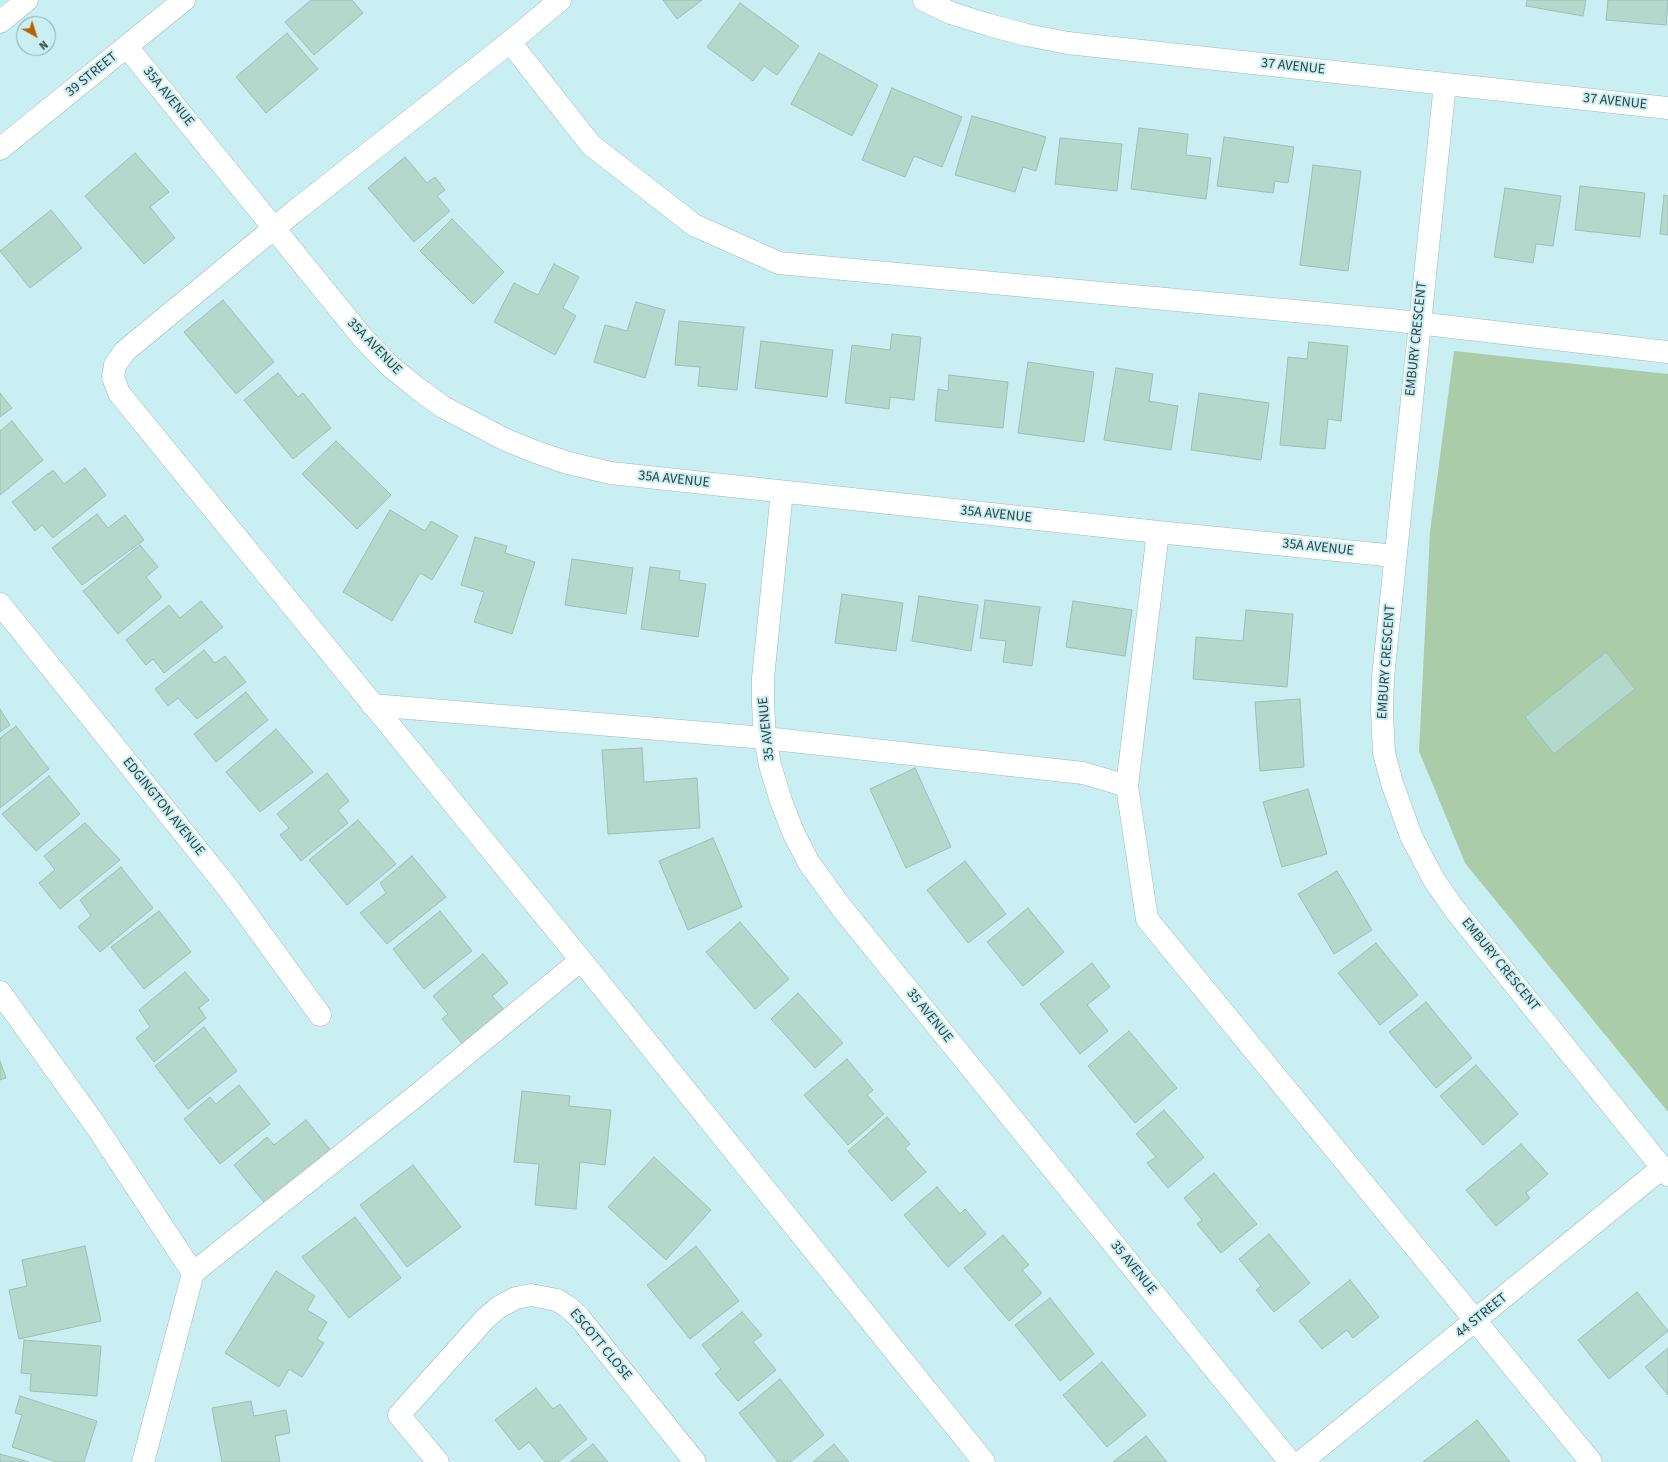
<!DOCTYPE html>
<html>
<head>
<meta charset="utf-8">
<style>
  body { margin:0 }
  #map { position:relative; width:1668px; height:1462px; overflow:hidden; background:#c9eff3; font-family:"Source Sans 3",sans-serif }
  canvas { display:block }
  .north { position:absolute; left:16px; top:16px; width:40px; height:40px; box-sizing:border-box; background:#c9eff3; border:1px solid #8ca9ac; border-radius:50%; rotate:141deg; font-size:11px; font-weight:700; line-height:16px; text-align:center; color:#303f41 }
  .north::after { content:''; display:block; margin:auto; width:14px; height:18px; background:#bb6003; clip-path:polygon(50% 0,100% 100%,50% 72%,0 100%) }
</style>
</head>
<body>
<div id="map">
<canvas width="1668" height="1462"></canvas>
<div class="north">N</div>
</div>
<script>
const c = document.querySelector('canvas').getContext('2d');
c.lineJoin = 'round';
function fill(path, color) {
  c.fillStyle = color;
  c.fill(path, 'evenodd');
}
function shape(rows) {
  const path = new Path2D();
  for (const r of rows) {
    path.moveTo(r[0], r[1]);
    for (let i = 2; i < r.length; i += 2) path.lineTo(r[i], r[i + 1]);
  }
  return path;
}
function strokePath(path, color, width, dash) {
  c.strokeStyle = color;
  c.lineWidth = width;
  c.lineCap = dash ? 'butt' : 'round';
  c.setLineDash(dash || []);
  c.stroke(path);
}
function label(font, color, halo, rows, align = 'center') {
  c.font = font + ' "Source Sans 3",sans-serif';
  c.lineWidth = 4;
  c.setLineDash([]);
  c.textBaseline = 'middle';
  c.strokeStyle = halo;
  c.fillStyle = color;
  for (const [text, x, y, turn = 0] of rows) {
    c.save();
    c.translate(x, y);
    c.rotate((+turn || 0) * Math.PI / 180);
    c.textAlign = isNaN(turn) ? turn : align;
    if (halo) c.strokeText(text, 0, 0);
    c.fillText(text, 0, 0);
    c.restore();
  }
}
fill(shape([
  [1454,351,1668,374,1668,1112,1465,863,1419,751,1430,532]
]), '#aacca9');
const building = shape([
  [311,0,352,0,363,13,314,55,285,22,311,0],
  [663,0,702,0,677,19,663,0],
  [1527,0,1586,0,1583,16,1526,6,1527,0],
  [1608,0,1668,0,1666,25,1606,20,1608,0],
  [740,3,799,46,777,75,764,66,753,81,707,47,740,3],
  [287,33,318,69,266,113,236,77,287,33],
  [819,53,878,85,852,136,791,104,819,53],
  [892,88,962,117,942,167,914,156,905,177,862,160,892,88],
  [972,116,1046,137,1036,171,1023,167,1015,192,955,175,972,116],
  [1139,128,1188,134,1186,155,1211,158,1206,199,1131,189,1139,128],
  [1224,137,1294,147,1288,183,1275,181,1273,193,1217,186,1224,137],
  [1060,138,1122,144,1117,191,1055,184,1060,138],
  [135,153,169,192,150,207,175,238,144,264,85,196,135,153],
  [405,157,427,183,435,177,445,190,437,196,450,211,414,242,368,188,405,157],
  [1313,165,1361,171,1348,271,1300,265,1313,165],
  [1580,186,1645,193,1640,237,1575,230,1580,186],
  [1505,188,1561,196,1553,246,1536,244,1533,263,1494,257,1505,188],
  [1664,195,1668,196,1668,235,1660,234,1664,195],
  [51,210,82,248,30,288,0,251,51,210],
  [452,219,504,272,473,304,420,251,452,219],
  [554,264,579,277,563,308,576,316,555,355,494,322,514,283,538,295,554,264],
  [223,300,274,362,236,394,184,332,223,300],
  [636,302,665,310,645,378,594,362,605,325,627,331,636,302],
  [679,321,744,327,737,390,698,386,700,367,675,365,679,321],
  [892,334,921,337,914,400,890,397,889,409,845,403,852,345,890,350,892,334],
  [761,341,833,350,827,397,755,388,761,341],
  [1309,342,1348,346,1341,421,1328,419,1325,449,1280,445,1288,357,1307,359,1309,342],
  [1028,362,1094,372,1084,442,1018,433,1028,362],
  [1116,368,1153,374,1149,401,1178,406,1171,450,1104,440,1116,368],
  [278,373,298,397,303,393,331,428,293,459,244,400,278,373],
  [949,375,1008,382,1003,428,935,421,938,389,948,391,949,375],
  [0,393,12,408,0,417,0,393],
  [1199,393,1269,403,1261,460,1191,450,1199,393],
  [12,421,43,460,0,495,0,431,12,421],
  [336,441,391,495,357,529,302,474,336,441],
  [85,468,106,495,53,538,42,525,35,531,12,502,53,470,64,484,85,468],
  [390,510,425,531,431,521,458,536,432,580,420,573,392,621,343,592,390,510],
  [97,514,108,528,125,515,144,540,82,585,52,548,97,514],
  [475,537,507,546,505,553,535,562,512,634,474,622,484,592,461,585,475,537],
  [140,545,158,567,146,577,162,597,118,634,83,591,140,545],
  [572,559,633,568,626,614,565,605,572,559],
  [650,567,680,571,679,580,706,584,698,637,641,629,650,567],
  [842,594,903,603,896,651,835,643,842,594],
  [919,596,978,605,971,651,912,641,919,596],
  [985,600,1040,607,1032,666,1003,662,1006,641,980,638,985,600],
  [201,601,223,627,164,673,153,659,146,665,126,640,169,605,180,618,201,601],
  [1073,601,1132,610,1125,656,1066,647,1073,601],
  [1246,610,1293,614,1287,687,1193,679,1196,637,1243,641,1246,610],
  [204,650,215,663,225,656,246,682,197,719,178,698,168,706,155,689,204,650],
  [1606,652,1635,689,1554,754,1525,717,1606,652],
  [246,692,268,720,216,762,194,734,246,692],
  [1300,699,1304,767,1260,771,1255,702,1300,699],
  [0,709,10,725,0,732,0,709],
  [16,726,49,769,0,808,0,738,16,726],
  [276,729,313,772,260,812,226,772,276,729],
  [642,748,644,782,697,778,700,828,608,834,602,750,642,748],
  [915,768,951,847,906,868,870,789,915,768],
  [327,773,349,801,338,810,348,823,301,861,280,835,289,828,277,814,327,773],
  [49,776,80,814,36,851,2,814,49,776],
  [1308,789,1327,854,1282,867,1263,802,1308,789],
  [358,820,396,864,347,905,309,860,358,820],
  [85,823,120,860,60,909,39,883,55,870,44,856,85,823],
  [713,838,742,907,688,930,659,861,713,838],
  [412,856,446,897,387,944,360,913,386,893,380,883,412,856],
  [965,861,1006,914,968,943,927,890,965,861],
  [121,867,153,908,100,952,78,927,91,916,80,900,121,867],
  [1337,871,1372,930,1334,954,1298,894,1337,871],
  [1028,908,1064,952,1023,986,987,942,1028,908],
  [159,911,191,952,144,989,111,947,159,911],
  [440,911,472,951,424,989,393,949,440,911],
  [740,922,789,979,755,1009,706,952,740,922],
  [1376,943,1418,995,1380,1025,1338,973,1376,943],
  [483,954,508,983,492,996,506,1012,465,1047,442,1019,448,1014,433,996,483,954],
  [1092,963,1110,987,1087,1005,1108,1031,1080,1054,1040,1004,1092,963],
  [185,972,209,1000,199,1008,206,1018,154,1062,136,1038,150,1027,139,1010,185,972],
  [798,993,843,1043,815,1068,771,1019,798,993],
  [1426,1002,1472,1058,1436,1088,1389,1032,1426,1002],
  [204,1027,237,1071,188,1109,155,1066,204,1027],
  [1129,1031,1177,1088,1135,1123,1088,1066,1129,1031],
  [847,1059,873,1090,867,1095,884,1114,848,1145,804,1095,847,1059],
  [0,1061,6,1078,0,1080,0,1061],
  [1476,1065,1518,1114,1483,1145,1440,1096,1476,1065],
  [239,1085,270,1124,220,1164,184,1119,210,1097,216,1104,239,1085],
  [522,1091,570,1096,569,1106,611,1110,605,1165,580,1162,576,1209,535,1205,539,1164,514,1162,522,1091],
  [1164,1110,1204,1157,1168,1188,1147,1163,1156,1157,1136,1134,1164,1110],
  [887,1117,910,1144,905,1148,926,1172,892,1201,848,1151,887,1117],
  [306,1120,333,1153,267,1206,234,1165,267,1137,274,1145,306,1120],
  [1521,1144,1548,1174,1526,1193,1530,1198,1496,1226,1466,1190,1521,1144],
  [654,1157,711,1210,666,1260,608,1207,654,1157],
  [413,1165,461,1227,407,1267,360,1205,413,1165],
  [1214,1173,1257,1224,1221,1253,1197,1224,1202,1220,1184,1198,1214,1173],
  [937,1187,960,1214,965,1209,986,1234,948,1267,904,1215,937,1187],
  [355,1217,401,1278,349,1318,302,1257,355,1217],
  [1269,1234,1310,1283,1274,1312,1256,1290,1261,1286,1239,1259,1269,1234],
  [1003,1235,1029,1265,1022,1270,1042,1293,1009,1321,964,1268,1003,1235],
  [85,1246,101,1321,19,1339,9,1290,27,1286,22,1260,85,1246],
  [696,1246,739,1301,690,1339,647,1285,696,1246],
  [276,1271,315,1296,307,1310,327,1322,317,1339,324,1343,302,1377,289,1369,279,1387,225,1353,276,1271],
  [1350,1280,1379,1317,1353,1338,1347,1330,1322,1349,1299,1321,1350,1280],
  [1637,1292,1668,1331,1609,1379,1578,1340,1637,1292],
  [1050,1298,1094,1354,1060,1381,1015,1325,1050,1298],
  [742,1312,762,1335,753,1342,776,1370,738,1401,715,1374,721,1369,702,1345,742,1312],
  [24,1340,101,1346,97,1396,30,1391,31,1374,21,1373,24,1340],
  [1668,1348,1668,1395,1645,1367,1668,1348],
  [1102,1362,1146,1415,1107,1447,1063,1395,1102,1362],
  [780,1379,824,1435,790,1462,778,1462,739,1413,780,1379],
  [536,1388,553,1409,560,1404,587,1439,558,1462,545,1462,529,1442,519,1450,495,1420,536,1388],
  [20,1396,97,1421,84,1462,57,1462,12,1447,22,1415,15,1413,20,1396],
  [251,1401,254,1416,286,1410,290,1433,275,1436,280,1462,222,1462,212,1408,251,1401],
  [1477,1420,1510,1462,1423,1462,1477,1420],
  [1146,1436,1167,1462,1113,1462,1146,1436],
  [593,1444,608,1462,570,1462,593,1444],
  [834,1444,849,1462,813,1462,834,1444],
  [0,1454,29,1462,0,1462,0,1454]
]);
fill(building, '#b5d8cd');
strokePath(building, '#9dbfb4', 1);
const minor = shape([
  [560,0,510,42,295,211,125,351,115,365,113,377,119,393,581,960],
  [924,0,951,13,989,25,1027,35,1068,43,1668,108],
  [0,22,27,0],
  [510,42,591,145,694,225,779,263,1391,320,1668,352],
  [127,47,363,338,390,366,417,388,443,407,506,440,536,452,568,463,611,473,1158,532,1395,556],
  [1445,84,1383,677,1382,712,1384,753,1392,783,1411,836,1434,880,1455,910,1668,1175],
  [0,149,184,0],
  [782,492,763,678,763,703,765,738,770,765,781,801,793,832,809,863,841,907,1290,1462],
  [1158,532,1127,786,1147,919,1591,1462],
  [0,604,228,888,320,1015],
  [372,705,765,738,1083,773,1127,786],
  [0,992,96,1126,193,1273,143,1462],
  [193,1273,417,1095,581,960,984,1462],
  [438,1462,399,1415,485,1319,499,1307,516,1298,531,1295,557,1300,568,1307,579,1317,695,1462],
  [1301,1462,1662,1168]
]);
strokePath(minor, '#97bcc0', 23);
strokePath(minor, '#fff', 22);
label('14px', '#303f41', '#c9eff3', [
  ["37 AVENUE",1293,67,6],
  ["39 STREET",92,75,-39],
  ["35A AVENUE",168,97,51],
  ["37 AVENUE",1615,102,6],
  ["EMBURY CRESCENT",1417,339,-84],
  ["35A AVENUE",374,347,46],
  ["35A AVENUE",674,480,6],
  ["35A AVENUE",996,515,6],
  ["35A AVENUE",1318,548,6],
  ["EMBURY CRESCENT",1387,662,-86],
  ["35 AVENUE",767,729,-96],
  ["EDGINGTON AVENUE",163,807,51],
  ["EMBURY CRESCENT",1500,965,51],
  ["35 AVENUE",929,1016,51],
  ["35 AVENUE",1133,1268,51],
  ["44 STREET",1482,1316,-39],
  ["ESCOTT CLOSE",600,1345,50]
]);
</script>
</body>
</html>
